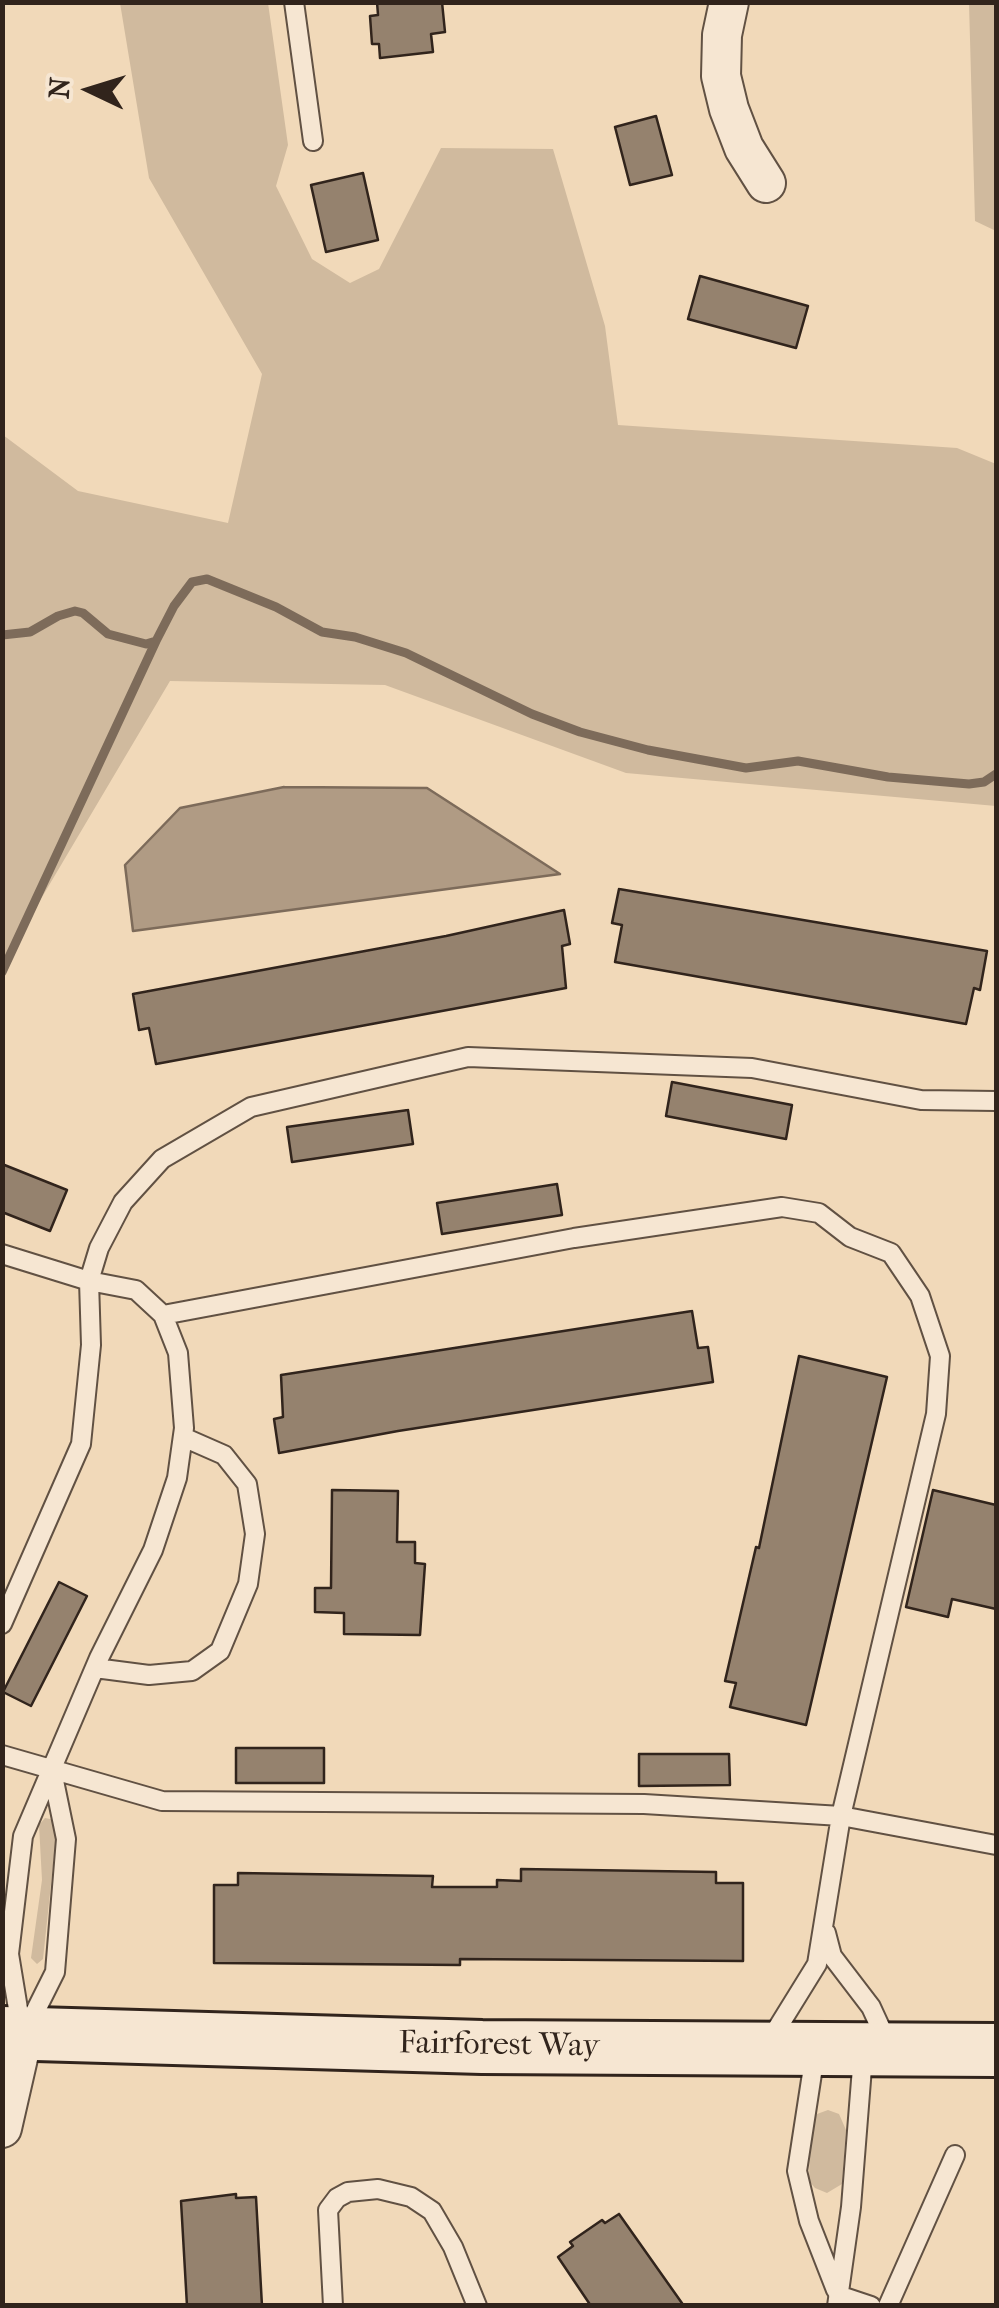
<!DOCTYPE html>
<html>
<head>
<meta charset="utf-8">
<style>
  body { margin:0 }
  #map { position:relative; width:999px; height:2308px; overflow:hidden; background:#f1d9b9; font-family:"IM FELL French Canon",serif }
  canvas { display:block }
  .frame { position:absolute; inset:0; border:5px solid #31241c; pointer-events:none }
  .north { position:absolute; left:40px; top:40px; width:100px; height:100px; -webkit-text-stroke:8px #f6e6d2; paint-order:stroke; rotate:274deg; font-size:28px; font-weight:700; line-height:40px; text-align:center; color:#31241c }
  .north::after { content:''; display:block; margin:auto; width:35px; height:45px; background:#31241c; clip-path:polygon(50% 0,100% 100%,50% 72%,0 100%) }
</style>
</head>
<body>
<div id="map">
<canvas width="999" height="2308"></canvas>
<div class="frame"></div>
<div class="north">N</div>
</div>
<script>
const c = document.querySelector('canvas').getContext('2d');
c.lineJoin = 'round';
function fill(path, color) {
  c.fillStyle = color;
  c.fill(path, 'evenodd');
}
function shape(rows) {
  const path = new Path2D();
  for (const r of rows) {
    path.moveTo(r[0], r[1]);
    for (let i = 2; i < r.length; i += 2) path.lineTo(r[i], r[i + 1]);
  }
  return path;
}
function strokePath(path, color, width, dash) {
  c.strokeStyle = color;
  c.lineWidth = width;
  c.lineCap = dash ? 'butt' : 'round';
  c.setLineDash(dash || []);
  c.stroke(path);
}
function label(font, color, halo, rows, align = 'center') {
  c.font = font + ' "IM FELL French Canon",serif';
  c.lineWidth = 8;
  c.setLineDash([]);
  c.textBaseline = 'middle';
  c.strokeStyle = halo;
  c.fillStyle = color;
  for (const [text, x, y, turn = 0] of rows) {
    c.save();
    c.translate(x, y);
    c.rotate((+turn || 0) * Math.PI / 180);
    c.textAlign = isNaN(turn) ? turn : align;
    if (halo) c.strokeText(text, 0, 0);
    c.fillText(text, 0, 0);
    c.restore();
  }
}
fill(shape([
  [120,3,268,3,288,145,276,186,312,259,350,283,379,269,441,148,553,149,605,326,618,425,957,448,996,464,996,806,626,773,385,685,170,681,3,963,3,435,78,491,228,523,262,374,149,178],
  [969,3,996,3,996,231,975,221],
  [45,1818,55,1820,57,1828,43,1959,37,1964,31,1958,42,1880,39,1825],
  [828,2110,839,2114,846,2130,842,2184,827,2193,815,2188,809,2181,810,2124,817,2114]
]), '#d0ba9e');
const water = shape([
  [284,787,427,788,560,874,133,931,125,865,180,808,284,787]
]);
fill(water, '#b09b84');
strokePath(water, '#7d6b5a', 2.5);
strokePath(shape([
  [2,635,30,632,58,616,75,611,83,613,108,634,146,644,156,641,174,606,192,582,207,579,276,607,322,632,355,637,406,653,532,714,580,732,648,750,746,768,798,761,888,777,969,784,984,782,996,774],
  [2,972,156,641]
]), '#7d6b5a', 9);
const building = shape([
  [377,2,442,2,445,32,431,34,433,52,380,58,379,44,372,44,370,16,378,15,377,2],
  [656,116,672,175,630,185,615,127,656,116],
  [363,173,378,240,326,252,311,185,363,173],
  [700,276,808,306,796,348,688,319,700,276],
  [619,889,987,951,980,990,974,988,966,1024,615,962,622,925,612,923,619,889],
  [564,910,570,944,562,946,566,988,156,1064,149,1028,139,1030,133,994,446,936,564,910],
  [672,1082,792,1105,786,1139,666,1116,672,1082],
  [408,1110,413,1144,292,1162,287,1127,408,1110],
  [2,1164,67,1190,50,1231,2,1212,2,1164],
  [557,1184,562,1215,442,1234,437,1203,557,1184],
  [692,1311,698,1348,708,1347,713,1382,398,1431,279,1453,274,1419,283,1417,281,1375,692,1311],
  [799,1356,887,1377,806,1725,730,1707,736,1683,725,1681,756,1547,759,1548,799,1356],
  [332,1490,398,1491,397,1542,415,1542,415,1563,425,1564,420,1635,344,1634,344,1613,315,1612,315,1588,331,1588,332,1490],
  [933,1490,996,1505,996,1609,952,1599,948,1617,906,1607,933,1490],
  [59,1582,87,1596,31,1706,3,1692,59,1582],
  [236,1748,324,1748,324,1783,236,1783,236,1748],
  [639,1754,729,1754,730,1785,639,1786,639,1754],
  [521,1869,716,1872,716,1883,743,1883,743,1961,460,1959,460,1965,214,1963,214,1885,238,1885,238,1873,433,1876,432,1887,497,1887,497,1880,521,1881,521,1869],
  [236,2194,236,2198,256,2197,262,2306,187,2306,181,2201,236,2194],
  [619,2214,684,2306,591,2306,558,2257,573,2246,570,2242,602,2220,605,2223,619,2214]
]);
fill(building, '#95826e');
strokePath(building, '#31241c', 2.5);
const service = shape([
  [294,2,313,141],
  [2,1254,89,1281,136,1290,163,1315,178,1353,184,1428,177,1478,153,1550,99,1658,23,1836,9,1954,21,2027],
  [163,1315,574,1238,782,1207,819,1213,850,1237,891,1253,920,1296,940,1356,936,1414,841,1816,817,1964,770,2040],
  [2,1624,81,1444,91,1345,89,1281,99,1248,123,1202,162,1159,251,1107,468,1057,752,1068,921,1100,996,1101],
  [95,1668,149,1675,192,1671,220,1651,248,1584,255,1534,247,1484,224,1455,183,1437],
  [2,1755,162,1801,644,1804,841,1816,996,1845],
  [826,1933,832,1956,871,2007,888,2044],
  [28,2026,55,1972,66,1839,52,1771],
  [815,2054,797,2171,809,2221,836,2290],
  [838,2295,871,2306],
  [333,2306,328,2210,337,2198,348,2192,378,2189,411,2197,432,2211,453,2247,477,2306],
  [837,2306,851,2207,863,2055],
  [888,2306,955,2155]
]);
const minor = shape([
  [729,2,722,35,721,76,729,109,744,148,766,183],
  [2,2128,23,2036]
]);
const secondary = shape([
  [2,2033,482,2047,996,2050]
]);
strokePath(service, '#615143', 22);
strokePath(minor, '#615143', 42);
strokePath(secondary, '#31241c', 58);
strokePath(service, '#f6e6d2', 18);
strokePath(minor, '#f6e6d2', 38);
strokePath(secondary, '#f6e6d2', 52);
label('32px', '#31241c', '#f6e6d2', [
  ["Fairforest Way",499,2046,1]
]);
</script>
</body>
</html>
